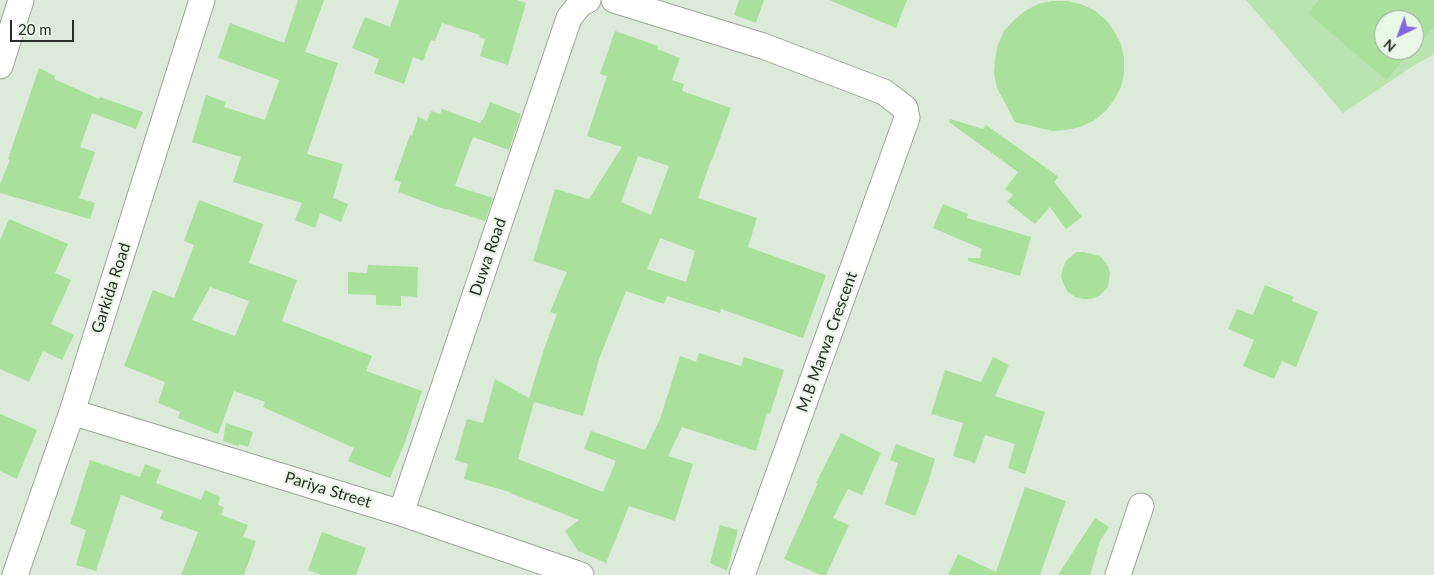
<!DOCTYPE html>
<html>
<head>
<meta charset="utf-8">
<style>
  body { margin:0 }
  #map { position:relative; width:1434px; height:575px; overflow:hidden; background:#dcead9; font-family:Lato,sans-serif }
  canvas { display:block }
  .north { position:absolute; left:1374px; top:10px; width:50px; height:50px; box-sizing:border-box; background:#e9f7e6; border:1px solid #9ca69a; border-radius:50%; rotate:222deg; font-size:14px; font-weight:700; line-height:20px; text-align:center; color:#282d27 }
  .north::after { content:''; display:block; margin:auto; width:18px; height:22px; background:#8066e1; clip-path:polygon(50% 0,100% 100%,50% 72%,0 100%) }
  .scale { position:absolute; left:10px; top:20px; width:64px; height:22px; box-sizing:border-box; border:2px solid #282d27; border-top:0; padding-left:6px; font-size:15px; line-height:18px; white-space:nowrap; color:#282d27; -webkit-text-stroke:4px #e9f7e6; paint-order:stroke }
</style>
</head>
<body>
<div id="map">
<canvas width="1434" height="575"></canvas>
<div class="north">N</div>
<div class="scale">20 m</div>
</div>
<script>
const c = document.querySelector('canvas').getContext('2d');
c.lineJoin = 'round';
function fill(path, color) {
  c.fillStyle = color;
  c.fill(path, 'evenodd');
}
function shape(rows) {
  const path = new Path2D();
  for (const r of rows) {
    path.moveTo(r[0], r[1]);
    for (let i = 2; i < r.length; i += 2) path.lineTo(r[i], r[i + 1]);
  }
  return path;
}
function strokePath(path, color, width, dash) {
  c.strokeStyle = color;
  c.lineWidth = width;
  c.lineCap = dash ? 'butt' : 'round';
  c.setLineDash(dash || []);
  c.stroke(path);
}
function label(font, color, halo, rows, align = 'center') {
  c.font = font + ' Lato,sans-serif';
  c.lineWidth = 4.5;
  c.setLineDash([]);
  c.textBaseline = 'middle';
  c.strokeStyle = halo;
  c.fillStyle = color;
  for (const [text, x, y, turn = 0] of rows) {
    c.save();
    c.translate(x, y);
    c.rotate((+turn || 0) * Math.PI / 180);
    c.textAlign = isNaN(turn) ? turn : align;
    if (halo) c.strokeText(text, 0, 0);
    c.fillText(text, 0, 0);
    c.restore();
  }
}
fill(shape([
  [1246,0,1434,0,1434,54,1413,66,1343,113],
  [1384,20,1414,20,1414,50,1384,50]
]), '#b9e4af');
fill(shape([
  [298,0,324,0,305,52,338,63,307,154,343,164,333,198,348,204,341,222,320,213,315,228,295,220,302,203,233,182,241,157,192,142,206,95,226,102,224,107,265,120,279,80,218,58,230,23,284,43],
  [399,0,517,0,526,3,508,65,480,56,485,39,479,37,480,35,442,23,435,41,431,40,423,61,413,57,404,84,374,73,379,59,352,48,365,17,390,27],
  [739,0,764,0,756,23,734,15],
  [829,0,907,0,896,28],
  [1319,0,1434,0,1434,27,1414,49,1414,20,1384,20,1384,50,1412,50,1386,80,1308,13],
  [1052,1,1067,1,1081,4,1094,10,1106,20,1114,31,1121,44,1124,58,1124,73,1121,87,1114,100,1105,112,1093,121,1080,127,1066,130,1052,131,1015,122,997,88,994,73,995,59,998,45,1004,31,1014,20,1025,11,1038,4],
  [615,31,658,46,657,49,680,58,672,80,684,84,682,91,731,108,712,160,711,160,698,198,757,218,748,247,826,275,803,338,721,309,720,313,667,296,664,304,626,291,599,359,583,416,534,402,518,459,603,492,616,461,584,449,591,431,645,450,660,419,680,356,696,362,699,353,741,366,744,357,784,370,770,414,767,413,756,451,682,427,668,456,693,464,675,521,629,506,606,563,578,551,565,531,579,520,510,493,510,492,464,479,468,464,455,460,467,419,483,423,495,379,529,398,543,352,557,314,550,312,567,272,533,261,555,189,589,199,622,147,587,136,607,76,600,74],
  [638,156,669,166,651,215,621,202],
  [660,238,695,251,686,282,647,269],
  [39,68,55,76,54,79,99,99,100,97,143,112,136,129,92,113,80,147,95,152,79,198,95,203,90,219,0,193,0,184,10,160,8,159],
  [490,102,521,114,509,150,473,137,455,186,493,198,485,221,447,209,447,210,398,192,401,182,394,180,410,135,412,136,418,117,427,121,431,111,440,114,442,109,480,123,481,120,483,120],
  [950,119,983,129,986,125,1059,177,1054,182,1082,217,1066,229,1050,207,1035,224,1007,202,1013,195,1005,189,1018,172,949,122],
  [199,200,263,224,249,263,297,280,282,321,372,356,366,371,422,391,404,445,390,478,348,461,354,448,263,407,265,402,234,391,218,434,178,418,180,412,158,403,165,382,124,366,153,290,174,298,194,245,184,241],
  [210,287,249,301,235,336,192,320],
  [943,204,968,214,967,218,1031,237,1020,276,968,261,968,258,980,258,982,249,933,228],
  [9,219,68,244,55,273,71,280,51,324,74,335,62,360,43,351,29,382,0,369,0,240],
  [1076,252,1083,252,1100,256,1108,266,1110,274,1108,287,1099,296,1091,299,1083,299,1075,297,1068,292,1064,285,1061,277,1063,268,1066,261],
  [368,265,418,267,417,297,401,296,401,306,376,305,376,295,348,294,348,272,367,273],
  [1265,285,1294,297,1292,301,1318,312,1296,367,1282,361,1274,379,1243,366,1254,340,1228,329,1237,309,1253,315],
  [993,357,1009,365,995,396,1045,412,1025,474,1008,468,1015,444,985,435,975,463,953,456,963,423,931,414,945,370,981,382],
  [0,414,37,430,17,479,0,471],
  [226,423,253,432,248,447,239,444,239,446,223,441],
  [841,433,881,453,862,495,848,489,833,518,849,525,826,575,821,575,784,559,818,483,816,483],
  [896,444,935,459,929,480,915,516,885,504,898,463,890,460],
  [90,460,140,477,145,464,161,470,156,483,201,500,205,490,220,497,218,505,224,507,221,515,248,525,243,537,256,541,244,575,181,575,198,532,160,519,163,511,121,495,96,571,76,565,86,530,70,524],
  [1025,487,1066,501,1040,575,948,575,958,554,996,572],
  [1095,518,1109,527,1100,541,1090,575,1058,575],
  [720,525,738,530,727,571,710,563],
  [322,532,366,548,356,575,321,575,308,570]
]), '#a9e09c');
const street = shape([
  [614,0,763,46,884,92,905,108,907,118,742,575],
  [0,66,21,0],
  [72,412,401,513,581,575],
  [401,513,569,18,580,4,588,0],
  [15,575,72,412,202,0],
  [1118,575,1141,506]
]);
strokePath(street, '#99a696', 27);
strokePath(street, '#fff', 25);
label('16px', '#282d27', '#e9f7e6', [
  ["Duwa Road",488,257,-71],
  ["Garkida Road",111,288,-72],
  ["M.B Marwa Crescent",827,342,-70],
  ["Pariya Street",328,490,17]
]);
</script>
</body>
</html>
